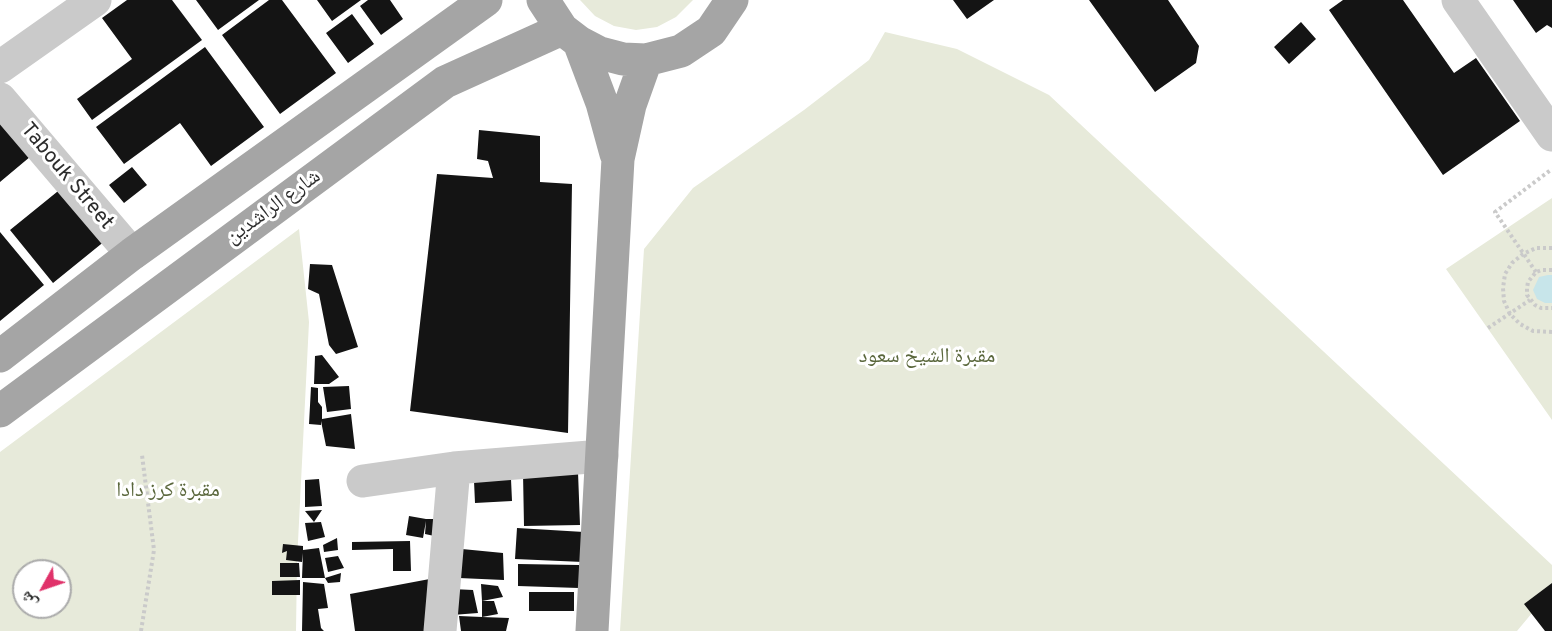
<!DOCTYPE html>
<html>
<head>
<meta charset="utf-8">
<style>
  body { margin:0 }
  #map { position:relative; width:1552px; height:631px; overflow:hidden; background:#fff; font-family:Overpass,"Noto Naskh Arabic",sans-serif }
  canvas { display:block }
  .north { position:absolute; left:12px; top:559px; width:60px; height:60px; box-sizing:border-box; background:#fff; border:2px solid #ababab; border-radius:50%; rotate:230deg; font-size:16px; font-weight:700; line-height:24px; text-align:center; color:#2d2d2d }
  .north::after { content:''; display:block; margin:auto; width:21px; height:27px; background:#e0326a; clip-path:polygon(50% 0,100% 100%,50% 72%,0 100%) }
</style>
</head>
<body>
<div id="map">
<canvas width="1552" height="631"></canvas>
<div class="north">ش</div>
</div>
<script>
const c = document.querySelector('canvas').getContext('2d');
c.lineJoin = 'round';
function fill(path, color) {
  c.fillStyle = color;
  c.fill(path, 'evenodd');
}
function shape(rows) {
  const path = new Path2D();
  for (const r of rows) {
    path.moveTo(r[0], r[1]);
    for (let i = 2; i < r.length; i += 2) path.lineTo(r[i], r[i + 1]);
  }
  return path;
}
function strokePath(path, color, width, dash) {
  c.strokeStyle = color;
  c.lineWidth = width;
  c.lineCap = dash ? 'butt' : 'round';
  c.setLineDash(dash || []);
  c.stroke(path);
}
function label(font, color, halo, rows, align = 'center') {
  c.font = font + ' Overpass,"Noto Naskh Arabic",sans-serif';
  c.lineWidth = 6;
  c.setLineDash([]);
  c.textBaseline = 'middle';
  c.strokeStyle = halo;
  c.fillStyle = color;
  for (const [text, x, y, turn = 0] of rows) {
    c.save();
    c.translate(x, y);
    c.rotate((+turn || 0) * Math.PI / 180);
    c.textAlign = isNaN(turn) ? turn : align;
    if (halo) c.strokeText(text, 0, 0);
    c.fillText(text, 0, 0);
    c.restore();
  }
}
fill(shape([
  [580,0,693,0,676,17,657,27,636,30,614,26,595,16],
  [885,32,957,49,1049,95,1552,565,1552,589,1517,631,620,631,644,249,693,188,804,110,869,60],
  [1552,198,1552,420,1446,269],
  [299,229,309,322,297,562,296,631,0,631,0,452],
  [24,571,60,571,60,607,24,607]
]), '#e7eada');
fill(shape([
  [1548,275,1552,275,1552,303,1545,303,1537,299,1533,290,1539,277]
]), '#c7e5ea');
fill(shape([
  [127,0,172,0,202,40,92,120,77,99,132,59,102,18],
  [196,0,259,0,218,30],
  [269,0,282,0,336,73,280,114,222,35],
  [317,0,361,0,332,21],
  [368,0,390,0,403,19,381,35,360,6],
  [953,0,994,0,967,19],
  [1089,0,1168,0,1199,46,1196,63,1155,92],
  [1343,0,1403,0,1454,73,1476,58,1520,121,1443,175,1329,10],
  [1513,0,1552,0,1552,28,1547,25,1536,33],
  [352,14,374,44,348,63,326,33],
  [1301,22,1316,39,1289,64,1274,47],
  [205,47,264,127,211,166,180,123,124,164,96,127],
  [0,110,37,151,0,182],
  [479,130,540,136,540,182,572,184,568,433,410,411,437,174,493,178,488,161,477,159],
  [132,167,147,185,124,203,109,185],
  [68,183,111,236,53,283,10,230],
  [0,232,44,285,0,321],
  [310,264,332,265,358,347,336,354,329,345,319,294,308,289],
  [322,355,339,377,329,384,314,384,315,356],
  [349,386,351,409,327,412,323,387],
  [311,387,318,388,318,402,322,407,322,419,351,414,355,449,326,446,321,421,321,425,309,424],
  [578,472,580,525,524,526,523,473],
  [319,479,322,506,305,507,305,480],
  [511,479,512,501,475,503,474,481],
  [322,510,314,522,305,511],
  [409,516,426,519,442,519,439,537,425,534,426,521,423,538,406,535],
  [321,522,325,537,308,541,305,523],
  [517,528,584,532,583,562,515,559],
  [337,538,338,550,324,552,323,545],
  [410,541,411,571,393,571,393,549,352,550,352,542],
  [283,544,303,546,303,550,319,548,325,578,341,573,340,582,328,583,325,578,302,578,303,553,302,562,286,560,287,551,282,553],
  [462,549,503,553,504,580,459,578],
  [338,556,344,568,328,572,325,558],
  [280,563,299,563,300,577,280,577],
  [518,564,579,565,579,588,518,586],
  [435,578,432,631,355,631,350,594],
  [300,580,300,595,272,595,272,581],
  [303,582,324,584,328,608,318,609,321,628,324,631,302,631],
  [1552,583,1552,631,1545,631,1524,604],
  [481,584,498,586,503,597,482,601],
  [452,589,473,590,478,613,452,615],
  [529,592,574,592,574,611,529,611],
  [482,601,494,601,498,614,482,617],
  [459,616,482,617,509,618,506,631,461,631]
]), '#141414');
strokePath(shape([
  [1552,248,1536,248,1523,254,1512,263,1505,274,1503,288,1504,301,1510,314,1520,324,1533,331,1552,332],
  [1552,270,1542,270,1536,272,1528,282,1527,288,1527,295,1535,305,1541,308,1552,308],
  [1536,272,1495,212,1552,169],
  [1488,328,1530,300],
  [141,631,154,550,142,455]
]), '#cacaca', 4, [3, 3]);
strokePath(shape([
  [1458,0,1552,135],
  [0,67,95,0],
  [0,99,132,254],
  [363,481,454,468,602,456],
  [440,631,454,468]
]), '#cacaca', 33);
strokePath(shape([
  [543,0,562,29,579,42,600,53,623,59,646,60,681,51,711,31,732,0],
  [579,42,602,103,616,154],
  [0,356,132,254,486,0],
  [0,411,445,82,562,29],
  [592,631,618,159,630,105,646,60]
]), '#a5a5a5', 33);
label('21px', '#2d2d2d', '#fff', [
  ["Tabouk Street",66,177,50],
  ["شارع الراشدين",274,208,-36]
]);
label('21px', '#5a673c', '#fff', [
  ["مقبرة الشيخ سعود",927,358],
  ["مقبرة كرز دادا",168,492]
]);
</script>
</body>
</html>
